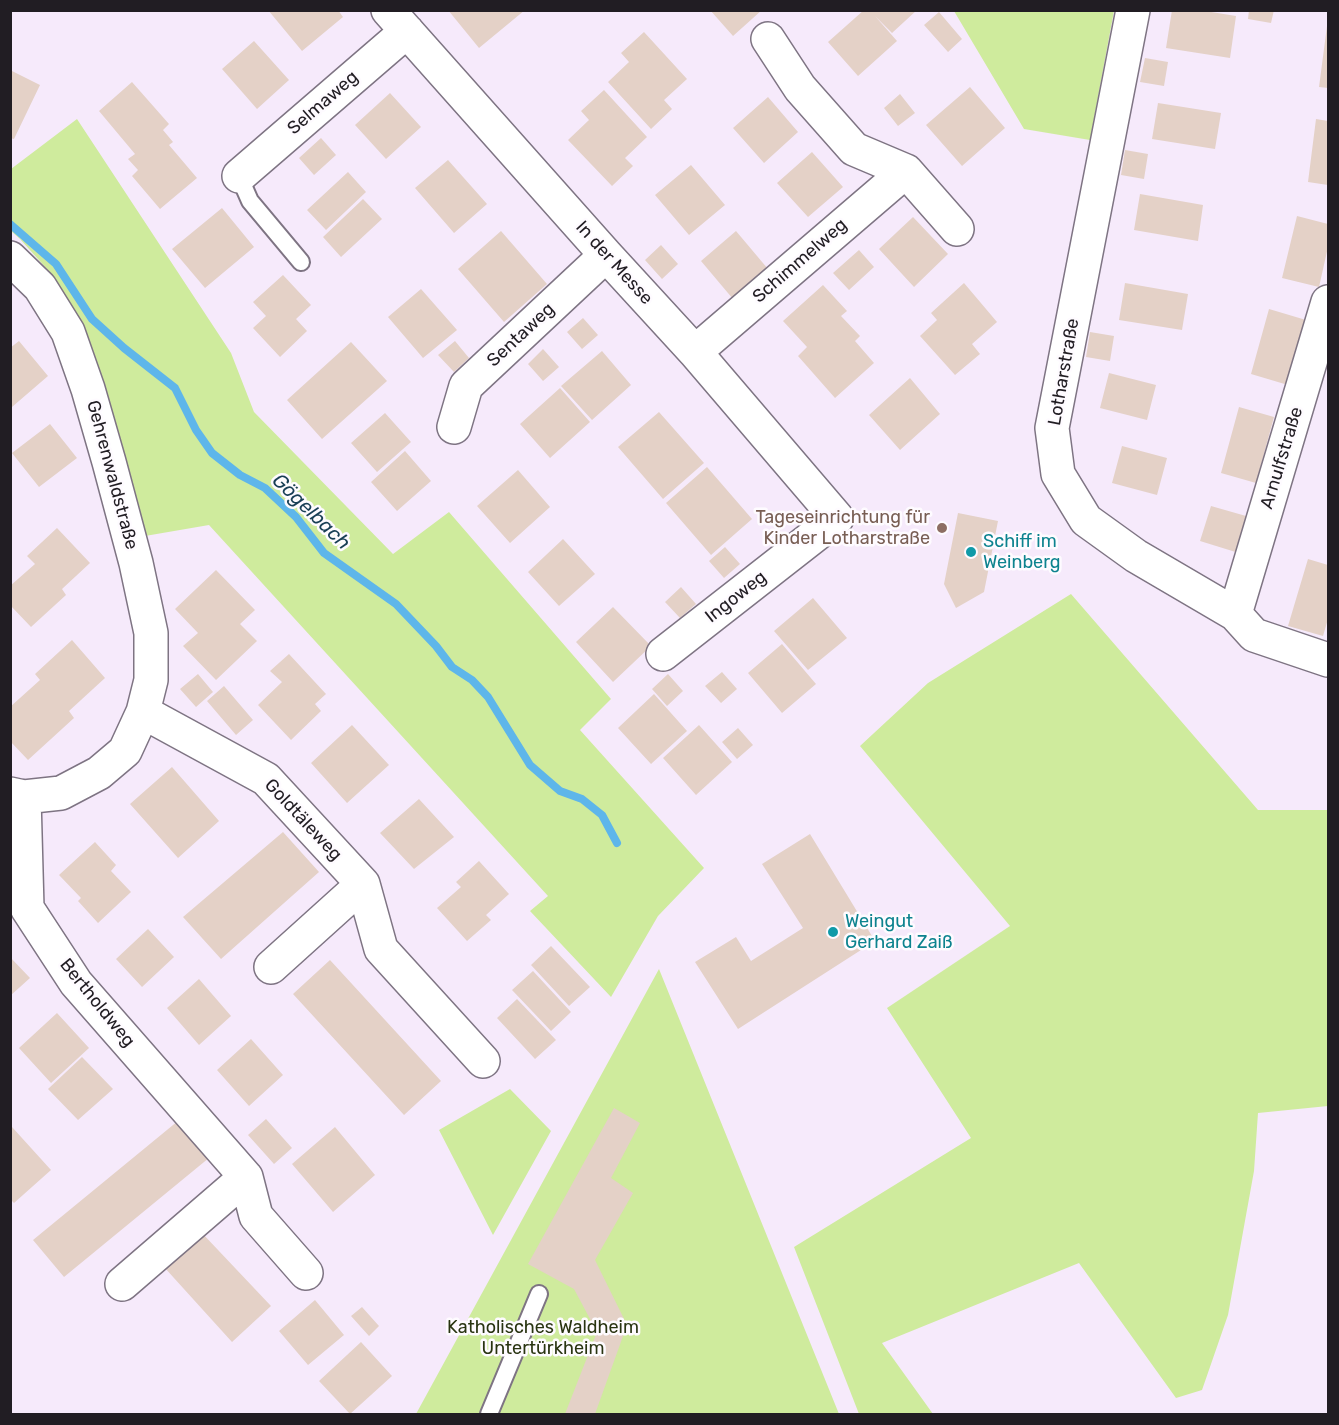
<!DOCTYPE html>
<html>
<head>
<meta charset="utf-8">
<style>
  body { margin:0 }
  #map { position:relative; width:1339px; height:1425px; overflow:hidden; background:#f6eafb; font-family:Rubik,sans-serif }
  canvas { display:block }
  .frame { position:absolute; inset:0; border:12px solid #211d23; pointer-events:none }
</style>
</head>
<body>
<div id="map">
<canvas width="1339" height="1425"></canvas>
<div class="frame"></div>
</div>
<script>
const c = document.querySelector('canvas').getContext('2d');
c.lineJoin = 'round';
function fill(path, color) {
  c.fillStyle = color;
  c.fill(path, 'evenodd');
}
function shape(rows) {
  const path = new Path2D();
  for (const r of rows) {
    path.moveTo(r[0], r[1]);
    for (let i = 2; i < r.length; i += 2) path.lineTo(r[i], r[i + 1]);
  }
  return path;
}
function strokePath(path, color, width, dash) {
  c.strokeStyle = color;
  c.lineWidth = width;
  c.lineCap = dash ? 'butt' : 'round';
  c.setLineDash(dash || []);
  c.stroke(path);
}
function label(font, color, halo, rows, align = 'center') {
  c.font = font + ' Rubik,sans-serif';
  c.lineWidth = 5;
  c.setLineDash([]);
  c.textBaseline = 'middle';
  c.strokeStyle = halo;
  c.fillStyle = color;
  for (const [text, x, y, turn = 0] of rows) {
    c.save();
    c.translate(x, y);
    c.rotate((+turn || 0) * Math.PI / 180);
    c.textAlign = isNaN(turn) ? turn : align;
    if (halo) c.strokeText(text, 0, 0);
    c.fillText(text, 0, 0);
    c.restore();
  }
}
fill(shape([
  [954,11,1114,11,1090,140,1024,129],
  [77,119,231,353,254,412,393,554,449,512,611,699,580,730,704,868,658,916,611,997,530,911,548,896,209,525,145,536,83,327,55,278,20,239,11,231,11,169],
  [1071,594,1258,810,1328,810,1328,1106,1258,1113,1254,1171,1228,1315,1202,1390,1176,1398,1079,1263,882,1343,933,1414,859,1414,794,1247,971,1138,887,1008,1010,926,860,746,928,683],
  [659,969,839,1414,416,1414],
  [510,1089,551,1131,493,1235,439,1130]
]), '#cfeb9d');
strokePath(shape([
  [10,224,56,264,92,319,124,348,175,388,196,430,212,453,240,475,265,488,296,517,324,553,396,604,436,646,452,667,472,680,488,697,530,765,560,791,582,799,602,815,617,843]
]), '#5eb6ea', 8);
fill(shape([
  [268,10,338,10,343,17,302,51],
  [448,10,525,10,479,48],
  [710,10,762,10,733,36],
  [864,10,917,10,892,33,875,16,897,41,858,76,828,42],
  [1172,10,1199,10,1236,16,1230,58,1166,48],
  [1249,10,1274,10,1271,23,1248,19],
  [939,12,962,39,948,52,924,25],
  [1327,26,1328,26,1328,88,1319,87],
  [644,32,687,79,664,100,672,109,651,129,608,82,629,62,621,53],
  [254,41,289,80,257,109,222,69],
  [1145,58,1168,62,1164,86,1140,82],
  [12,71,40,85,14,139,10,138],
  [132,82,169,124,163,130,173,142,169,145,197,178,160,209,132,176,138,170,128,159,135,154,99,111],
  [970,87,1005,128,962,166,926,125],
  [604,90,647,137,625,158,633,166,612,186,568,140,589,120,581,111],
  [390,93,421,127,386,159,355,125],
  [900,94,915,113,898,126,884,108],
  [768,97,798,132,764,163,733,128],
  [1158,103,1221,113,1215,149,1152,139],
  [1316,119,1328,121,1328,185,1308,182],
  [321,138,336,155,314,175,299,158],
  [1125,150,1148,154,1144,179,1121,175],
  [812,152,843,187,808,217,777,183],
  [448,160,487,204,454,233,415,188],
  [691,165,725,205,689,235,655,195],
  [348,172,366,192,326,230,307,210],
  [1140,194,1203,205,1198,241,1134,230],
  [363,199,382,219,341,257,323,237],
  [222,208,254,247,205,288,172,249],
  [1297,216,1328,224,1328,247,1319,287,1282,278],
  [913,217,948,254,914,287,879,249],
  [501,231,547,284,504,322,458,269],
  [736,231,768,269,733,299,701,261],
  [661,245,678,264,662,279,645,260],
  [859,250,874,267,849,290,833,273],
  [283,275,311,305,296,319,307,331,280,357,253,328,266,316,253,302],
  [964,283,997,322,972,344,980,354,955,375,920,336,937,320,931,313],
  [1125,283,1188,294,1182,330,1119,320],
  [823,285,847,311,841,316,860,336,855,341,874,363,835,398,798,356,807,347,783,321],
  [421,289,457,330,423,358,388,317],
  [1269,309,1306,320,1288,385,1251,374],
  [583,318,598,335,582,349,567,332],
  [1090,332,1114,336,1110,361,1086,357],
  [19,341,48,376,12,407,10,405,10,348],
  [455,341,469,358,454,372,438,355],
  [351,342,387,381,322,439,287,400],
  [543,349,559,367,543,381,528,364],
  [602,351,631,385,592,420,561,386],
  [1109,373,1156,385,1147,420,1100,408],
  [910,378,940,414,900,450,869,415],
  [560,388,590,422,550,458,520,424],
  [1239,407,1274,417,1256,483,1221,473],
  [659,412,704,463,663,499,618,447],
  [385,413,411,442,377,472,351,443],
  [50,424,77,458,39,487,12,453],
  [1122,446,1167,458,1157,495,1112,483],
  [405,451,431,481,397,511,371,482],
  [707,467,752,519,711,555,666,503],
  [518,470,550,507,510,543,477,506],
  [1211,506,1253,518,1242,554,1200,541],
  [958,513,998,521,984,592,956,608,944,584],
  [57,528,90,563,62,589,66,595,31,627,10,605,10,586,35,564,27,556],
  [563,539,595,574,559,606,528,572],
  [725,547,740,564,724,578,709,561],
  [1308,559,1328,565,1328,619,1323,636,1288,626],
  [216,570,255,610,240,624,257,641,216,680,183,646,198,633,175,609],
  [681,587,696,604,680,618,665,602],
  [813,598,847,638,808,670,774,631],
  [613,607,651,646,613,682,576,642],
  [72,640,105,678,69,711,74,718,28,760,10,741,10,707,40,680,35,674],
  [782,644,816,684,782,713,748,673],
  [289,654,326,694,315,704,321,711,291,740,258,705,282,682,270,671],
  [722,672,737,689,721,703,705,686],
  [198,674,213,692,196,707,180,689],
  [668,674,683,691,667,706,652,689],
  [224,686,253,720,236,735,207,701],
  [654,694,687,731,651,764,618,728],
  [352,725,389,765,347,803,311,763],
  [699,725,732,762,696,795,663,758],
  [738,728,753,745,737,759,722,742],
  [172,767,219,821,178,858,130,804],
  [419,799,454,837,414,869,380,833],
  [283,832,319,872,221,959,183,917],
  [810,834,875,941,738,1029,695,962,736,937,751,961,803,928,762,864],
  [95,842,116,865,111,871,131,892,98,923,78,901,81,898,59,875],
  [479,861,509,894,486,915,491,920,467,941,437,908,461,887,456,882],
  [148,929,174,957,142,987,116,959],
  [551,946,590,987,569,1006,531,965],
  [10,957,30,978,10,996],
  [330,960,441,1081,404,1115,293,994],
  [533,971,571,1012,551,1031,512,990],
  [199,979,231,1016,199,1045,167,1008],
  [517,999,556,1040,535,1059,497,1018],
  [57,1013,89,1048,51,1083,19,1048],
  [251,1039,283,1075,249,1106,217,1070],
  [82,1057,113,1089,78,1120,48,1089],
  [614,1108,640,1123,611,1178,633,1193,595,1260,627,1325,595,1414,565,1414,597,1332,574,1289,528,1264],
  [184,1116,215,1153,64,1277,33,1240],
  [266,1119,292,1148,274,1164,248,1135],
  [12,1127,51,1170,14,1203,10,1199,10,1128],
  [335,1127,375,1175,333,1212,292,1164],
  [201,1232,271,1306,232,1342,164,1267],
  [315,1300,344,1335,308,1365,279,1331],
  [362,1307,379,1326,369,1336,351,1316],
  [361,1342,392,1376,350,1414,319,1381]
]), '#e4d1c7');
const lane = shape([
  [239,176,250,201,301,262],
  [489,1414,539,1294]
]);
const street = shape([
  [388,10,606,255,695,352,837,518,663,654],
  [1133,10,1052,428,1058,474,1086,520,1136,556,1235,614,1254,635,1328,660],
  [906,171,957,229],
  [239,176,407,31],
  [10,258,40,287,68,332,88,389,109,462,136,563,151,633,151,680,143,712,125,751,99,773,61,793,24,797,10,794],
  [695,352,906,171,854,149,800,88,768,39],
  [454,427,466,386,606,255],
  [1235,614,1328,302],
  [143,712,266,779,363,884,271,967],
  [24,797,27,908,76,983,246,1177,256,1216,306,1273],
  [363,884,381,949,483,1061],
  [122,1284,246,1177]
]);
strokePath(lane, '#7e7483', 20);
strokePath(street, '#7e7483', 36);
strokePath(lane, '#fff', 16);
strokePath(street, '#fff', 33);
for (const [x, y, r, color] of [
  [942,528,6,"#8d6e63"],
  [971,552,6,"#0f9aa8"],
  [833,932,6,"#0f9aa8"]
]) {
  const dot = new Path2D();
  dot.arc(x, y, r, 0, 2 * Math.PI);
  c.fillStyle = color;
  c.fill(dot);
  strokePath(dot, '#fefbff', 2);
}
label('18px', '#211d23', '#fefbff', [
  ["Selmaweg",323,103,-41],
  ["Schimmelweg",800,261,-41],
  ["In der Messe",614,263,48],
  ["Sentaweg",521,335,-43],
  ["Lotharstraße",1064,372,-80],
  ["Arnulfstraße",1282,458,-73],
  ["Gehrenwaldstraße",112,475,75],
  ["Ingoweg",736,597,-38],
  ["Goldtäleweg",303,820,47],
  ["Bertholdweg",97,1003,51]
]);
label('18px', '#785e54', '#fefbff', [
  ["Tageseinrichtung für",930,518],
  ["Kinder Lotharstraße",930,539]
], 'right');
label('18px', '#0d838f', '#fefbff', [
  ["Schiff im",983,542],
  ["Weinberg",983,563],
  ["Weingut",845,922],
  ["Gerhard Zaiß",845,943]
], 'left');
label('18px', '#293411', '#fefbff', [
  ["Katholisches Waldheim",543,1328],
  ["Untertürkheim",543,1349]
]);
label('italic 20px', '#193f55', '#fefbff', [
  ["Gögelbach",311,512,44]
]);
</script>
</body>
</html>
